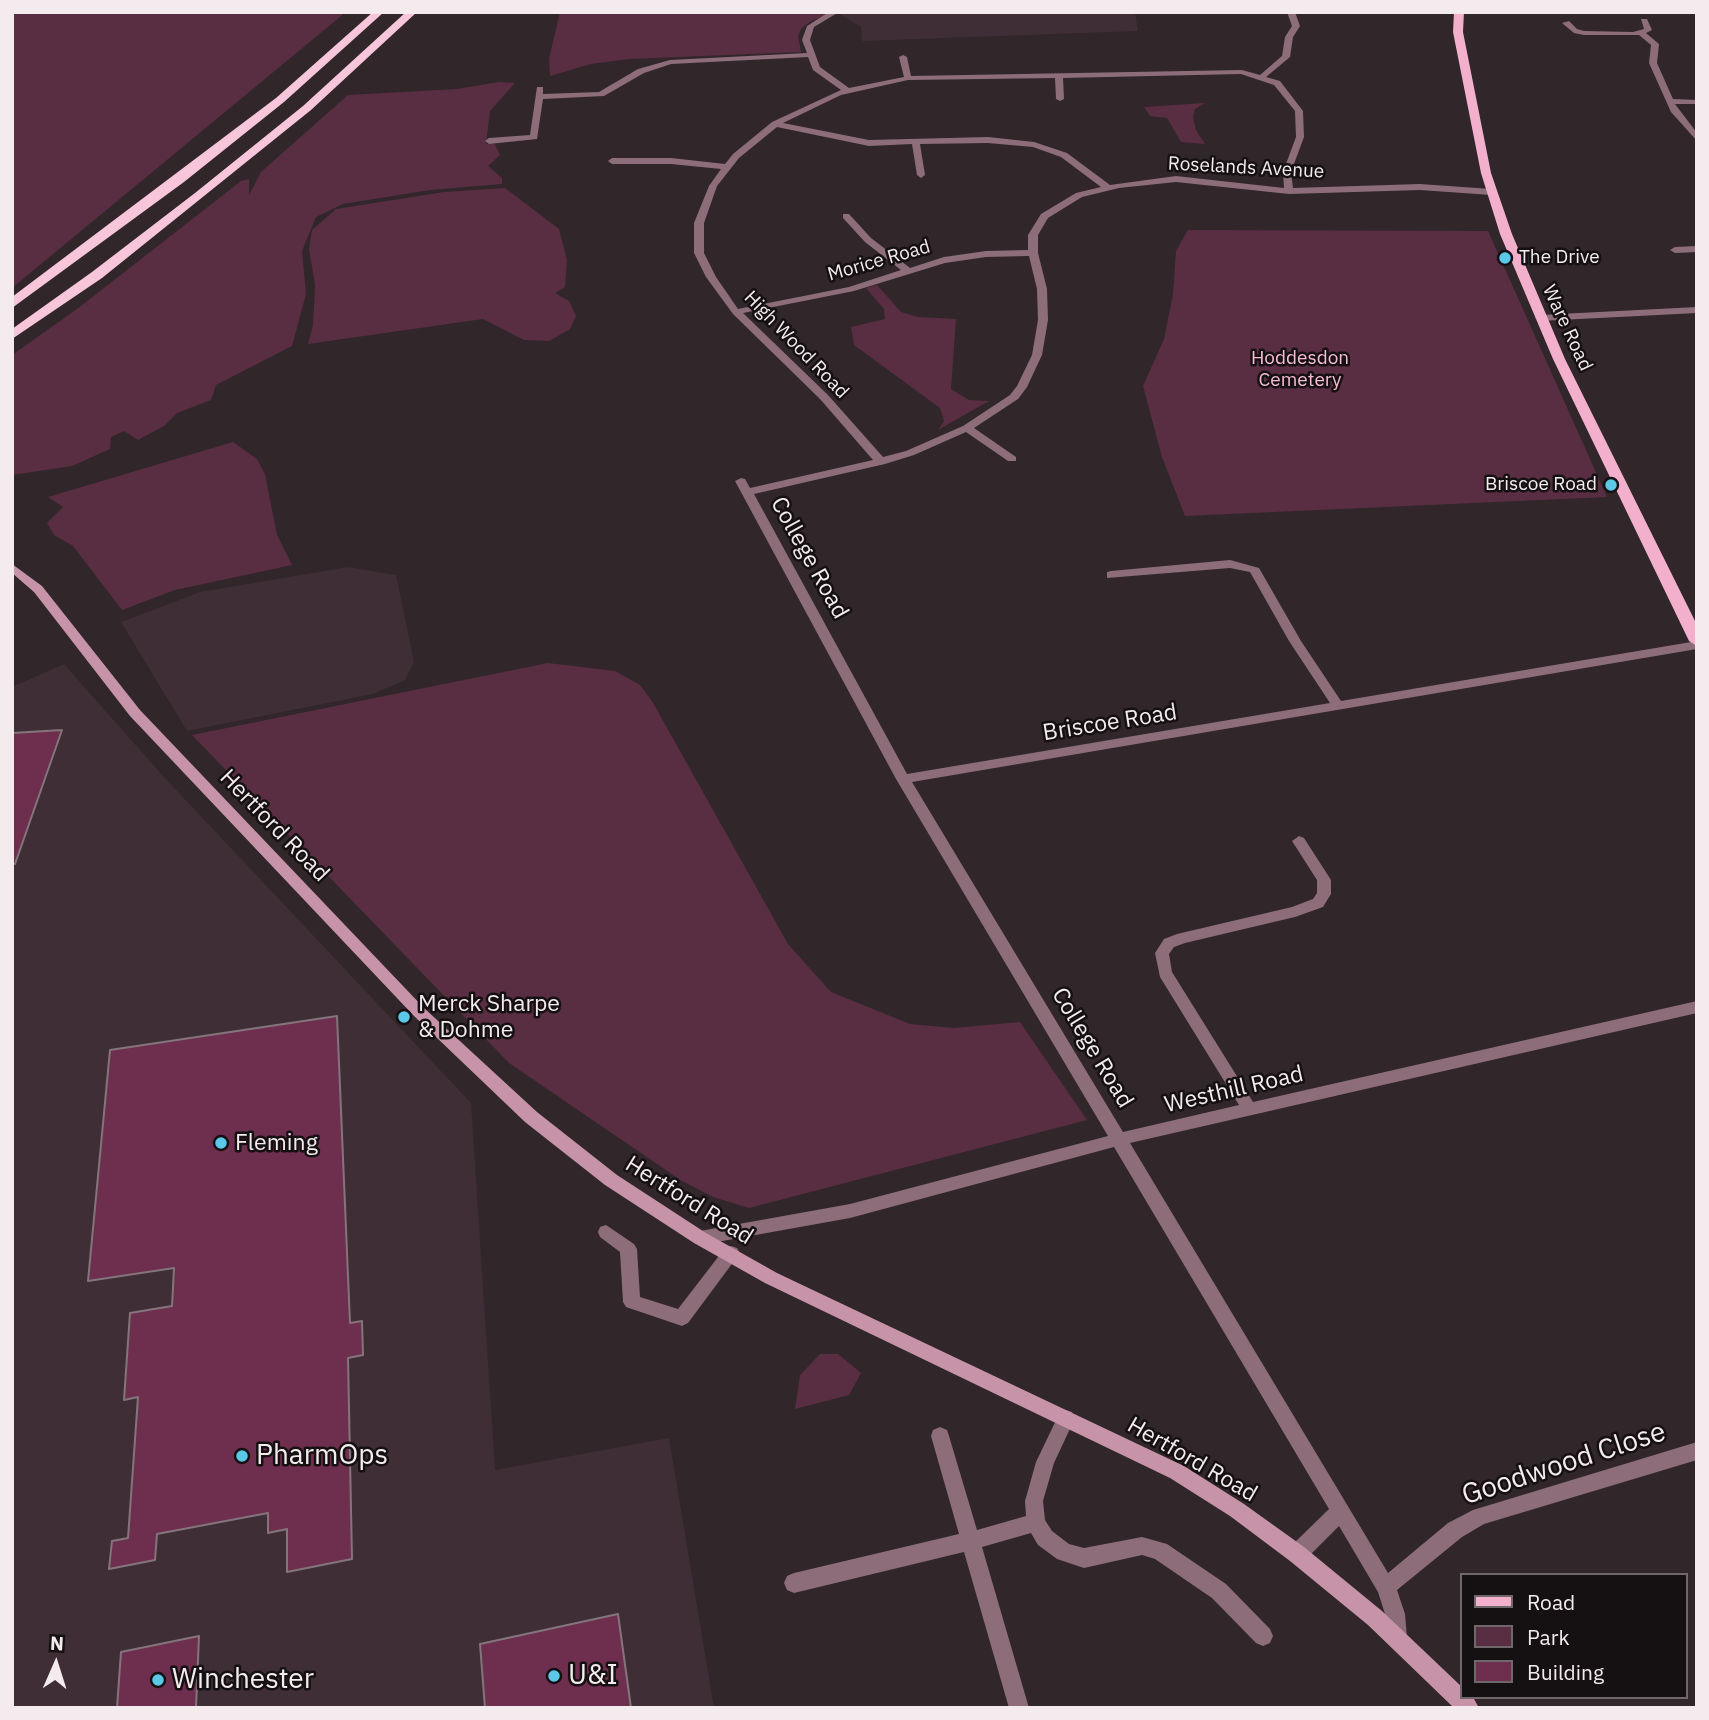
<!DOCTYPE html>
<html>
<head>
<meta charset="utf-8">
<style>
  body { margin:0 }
  #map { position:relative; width:1709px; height:1720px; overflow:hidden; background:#31262a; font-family:"IBM Plex Sans",sans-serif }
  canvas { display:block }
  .frame { position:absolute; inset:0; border:14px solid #f3ebee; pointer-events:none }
  .legend { position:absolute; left:1460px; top:1573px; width:228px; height:126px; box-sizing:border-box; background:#151012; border:2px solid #6e686a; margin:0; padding:9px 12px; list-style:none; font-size:21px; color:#f3ebee }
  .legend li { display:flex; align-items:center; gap:14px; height:35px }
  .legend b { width:35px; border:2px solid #6e686a }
  .north { position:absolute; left:21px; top:1629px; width:70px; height:70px; -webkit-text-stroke:5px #151012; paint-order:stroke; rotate:3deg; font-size:19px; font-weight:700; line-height:28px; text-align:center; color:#f3ebee }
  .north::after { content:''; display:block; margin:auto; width:24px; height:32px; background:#f3ebee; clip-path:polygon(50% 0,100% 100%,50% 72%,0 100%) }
</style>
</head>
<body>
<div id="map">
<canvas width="1709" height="1720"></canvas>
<div class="frame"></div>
<ul class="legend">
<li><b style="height:9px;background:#f2b0cd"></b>Road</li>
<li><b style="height:19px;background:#592e42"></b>Park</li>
<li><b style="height:19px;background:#6e2e4e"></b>Building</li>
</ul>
<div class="north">N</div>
</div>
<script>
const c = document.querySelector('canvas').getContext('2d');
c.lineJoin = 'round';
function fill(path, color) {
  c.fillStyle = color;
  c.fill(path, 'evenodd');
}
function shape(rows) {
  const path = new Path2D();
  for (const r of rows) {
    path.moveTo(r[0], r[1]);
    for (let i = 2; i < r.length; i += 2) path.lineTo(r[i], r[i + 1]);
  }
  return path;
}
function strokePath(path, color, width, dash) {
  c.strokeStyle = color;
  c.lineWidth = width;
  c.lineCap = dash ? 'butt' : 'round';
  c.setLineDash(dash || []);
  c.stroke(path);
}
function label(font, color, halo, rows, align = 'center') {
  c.font = font + ' "IBM Plex Sans",sans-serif';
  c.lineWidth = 5;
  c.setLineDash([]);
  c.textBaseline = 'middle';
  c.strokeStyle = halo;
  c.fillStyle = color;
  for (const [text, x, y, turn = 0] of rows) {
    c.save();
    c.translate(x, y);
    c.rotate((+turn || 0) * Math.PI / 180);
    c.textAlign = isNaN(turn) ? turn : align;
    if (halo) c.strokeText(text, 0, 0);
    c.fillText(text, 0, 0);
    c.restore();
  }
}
fill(shape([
  [836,12,1135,12,1138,31,862,41,861,27],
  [348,567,396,575,414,662,405,680,373,694,187,731,121,622,200,592],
  [64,664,163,776,471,1103,495,1470,669,1438,714,1708,12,1708,12,687]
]), '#3f2e35');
fill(shape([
  [12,12,346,12,12,288],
  [560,12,836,12,811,21,801,29,798,36,801,52,629,59,591,64,550,76,549,59],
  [499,82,515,83,490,111,486,144,495,144,500,155,488,166,502,178,502,184,430,190,343,204,316,217,302,251,306,294,292,346,216,385,211,400,177,413,164,426,138,440,124,431,111,437,110,449,72,466,12,475,12,355,77,309,241,181,249,179,249,195,261,172,348,95,457,89],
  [1205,103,1195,109,1193,117,1196,130,1205,144,1181,142,1167,118,1150,116,1144,107],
  [505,188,559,229,567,260,565,287,555,293,569,301,576,316,570,329,549,341,524,340,483,319,308,344,313,325,315,285,309,249,312,230,336,209,444,192],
  [1188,230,1488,231,1607,497,1185,516,1162,457,1143,386,1164,339,1173,294,1176,251],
  [877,285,901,312,918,317,956,319,951,389,969,400,989,401,938,430,944,421,940,408,854,345,851,327,885,319,884,309,866,288],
  [233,442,257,459,265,474,277,535,292,565,175,590,122,610,73,546,54,535,47,523,63,507,48,497],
  [548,663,615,671,640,685,652,701,788,944,831,992,910,1024,954,1028,1020,1022,1087,1120,749,1208,713,1197,682,1181,509,1063,192,735],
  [820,1354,838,1354,861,1373,849,1395,795,1409,800,1375]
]), '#592e42');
const building = shape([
  [62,730,15,864,12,864,12,733,62,730],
  [337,1016,350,1323,362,1321,363,1355,348,1358,352,1559,287,1572,287,1529,268,1533,268,1513,157,1534,155,1560,109,1569,112,1541,128,1538,138,1397,124,1400,130,1313,172,1306,174,1268,88,1281,110,1050,337,1016],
  [618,1614,631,1708,485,1708,480,1644,618,1614],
  [199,1636,196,1708,117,1708,121,1652,199,1636]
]);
fill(building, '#6e2e4e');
strokePath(building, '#83757b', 2);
fill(shape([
  [829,12,839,12,814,27,810,40,820,67,849,88,904,77,899,57,903,55,907,57,911,76,1242,70,1260,75,1282,56,1285,37,1292,26,1287,12,1295,12,1300,26,1293,37,1290,57,1266,77,1280,81,1303,111,1304,137,1291,172,1293,188,1420,184,1491,189,1495,192,1491,195,1420,190,1289,194,1176,182,1119,188,1082,197,1048,218,1038,235,1038,253,1047,289,1048,320,1042,355,1027,387,1018,399,974,428,1016,457,1016,461,1008,461,966,432,914,455,885,464,754,494,907,774,1330,703,1289,641,1250,572,1230,568,1107,578,1107,572,1111,571,1230,560,1259,568,1301,641,1341,701,1697,641,1697,649,912,782,1123,1132,1239,1105,1160,977,1155,953,1164,939,1177,934,1292,907,1313,899,1317,893,1317,880,1292,841,1299,836,1304,838,1331,880,1331,894,1323,907,1295,917,1185,943,1174,947,1169,954,1172,972,1253,1102,1697,1001,1697,1013,1130,1143,1388,1573,1448,1523,1473,1510,1697,1442,1697,1460,1484,1524,1462,1537,1397,1590,1405,1614,1407,1638,1404,1645,1397,1648,1390,1645,1387,1638,1385,1614,1378,1592,1339,1526,1304,1561,1297,1563,1290,1561,1287,1554,1290,1547,1329,1509,1114,1147,850,1218,700,1245,694,1243,692,1238,694,1233,700,1231,850,1204,1108,1136,896,779,735,481,741,478,745,479,750,488,873,460,820,399,733,314,706,277,694,253,694,223,709,186,721,169,671,164,612,164,608,161,612,158,671,158,725,164,733,154,772,122,841,90,813,70,808,57,671,64,644,73,604,96,543,99,537,139,489,144,485,141,489,138,530,135,537,87,543,87,543,94,599,92,638,69,670,60,807,53,802,40,807,26,829,12],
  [1241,74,1274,85,1295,111,1296,137,1283,172,1284,188,1176,176,1110,185,1067,153,1034,142,988,137,869,140,783,123,841,95,908,80,1055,78,1056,99,1060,101,1064,99,1063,78,1241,74],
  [777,127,869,146,912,144,917,175,921,178,925,175,920,144,988,143,1033,147,1061,157,1101,187,1076,193,1041,214,1028,235,1028,250,986,251,944,257,910,268,871,238,849,214,843,214,843,218,865,242,901,270,849,287,738,309,716,277,704,253,704,223,717,186,739,158,777,127],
  [1029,256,1037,289,1038,320,1032,355,1017,386,1010,395,963,426,906,451,883,457,828,395,743,313,854,291,945,263,986,257,1029,256],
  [1641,19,1647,19,1652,30,1646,33,1659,44,1657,63,1673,99,1697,100,1697,104,1675,104,1697,133,1697,141,1671,112,1649,63,1651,45,1639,35,1584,35,1574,33,1562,23,1569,21,1577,29,1584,31,1633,32,1644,29,1641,19],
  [1697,246,1697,252,1675,253,1670,250,1675,247,1697,246],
  [1697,307,1697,313,1540,321,1535,318,1540,315,1697,307],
  [606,1225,634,1244,637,1249,640,1297,678,1309,725,1248,731,1246,737,1248,740,1253,688,1323,682,1326,626,1307,623,1302,620,1252,600,1237,598,1232,600,1227,606,1225],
  [1066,1410,1072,1412,1075,1418,1054,1463,1043,1501,1045,1520,1052,1531,1069,1544,1084,1548,1142,1537,1167,1544,1226,1584,1270,1629,1273,1636,1270,1643,1263,1646,1256,1643,1212,1598,1155,1559,1142,1555,1084,1568,1057,1559,1038,1545,1031,1533,982,1547,1029,1708,1009,1708,964,1552,794,1593,787,1590,784,1583,787,1576,794,1573,959,1534,931,1436,933,1430,940,1427,947,1430,949,1436,977,1530,1026,1516,1025,1501,1036,1462,1060,1412,1066,1410]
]), '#8d6d7a');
fill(shape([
  [12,564,42,586,140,710,424,1008,537,1112,617,1175,706,1233,777,1273,1184,1466,1244,1504,1304,1547,1382,1611,1462,1687,1462,1697,1473,1697,1479,1708,1454,1708,1368,1625,1290,1561,1230,1516,1170,1478,765,1283,694,1243,605,1185,525,1122,414,1016,130,716,34,592,12,573,12,564]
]), '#c693a9');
fill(shape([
  [1454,12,1464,12,1463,32,1491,173,1512,234,1565,359,1697,625,1697,646,1689,641,1553,359,1500,234,1481,173,1453,32,1454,12]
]), '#f2b0cd');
fill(shape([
  [373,12,384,12,284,102,184,182,12,308,12,297,276,98,373,12],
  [406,12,417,12,311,110,102,278,12,339,12,329,92,272,195,193,303,106,406,12]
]), '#f7c6db');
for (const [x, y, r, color] of [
  [1505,258,7,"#5bc8e7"],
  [1611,485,7,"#5bc8e7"],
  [404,1017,7,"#5bc8e7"],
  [221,1143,7,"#5bc8e7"],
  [242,1456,7,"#5bc8e7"],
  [554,1676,7,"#5bc8e7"],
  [158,1680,7,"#5bc8e7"]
]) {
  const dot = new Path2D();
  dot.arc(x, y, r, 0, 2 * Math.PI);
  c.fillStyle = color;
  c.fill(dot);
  strokePath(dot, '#151012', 2.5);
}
label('19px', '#f3ebee', '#151012', [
  ["Roselands Avenue",1246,168,3],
  ["Morice Road",879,261,-16],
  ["Ware Road",1567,328,65],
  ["High Wood Road",796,345,46]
]);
label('19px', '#f3ebee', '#151012', [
  ["The Drive",1519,258],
  ["Briscoe Road",1597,485,"right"]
], 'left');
label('19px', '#f8bbd5', '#151012', [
  ["Hoddesdon",1300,359],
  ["Cemetery",1300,381]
]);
label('23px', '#f3ebee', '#151012', [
  ["College Road",809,558,61],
  ["Briscoe Road",1110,723,-9],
  ["Hertford Road",274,826,46],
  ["College Road",1092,1048,59],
  ["Westhill Road",1234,1090,-13],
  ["Hertford Road",689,1201,32],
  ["Hertford Road",1192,1460,30]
]);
label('23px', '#f3ebee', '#151012', [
  ["Merck Sharpe",418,1004],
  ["& Dohme",418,1030],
  ["Fleming",235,1143]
], 'left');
label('28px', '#f3ebee', '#151012', [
  ["PharmOps",256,1456],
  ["U&I",568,1676],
  ["Winchester",172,1680]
], 'left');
label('28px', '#f3ebee', '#151012', [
  ["Goodwood Close",1564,1464,-18]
]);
</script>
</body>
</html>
